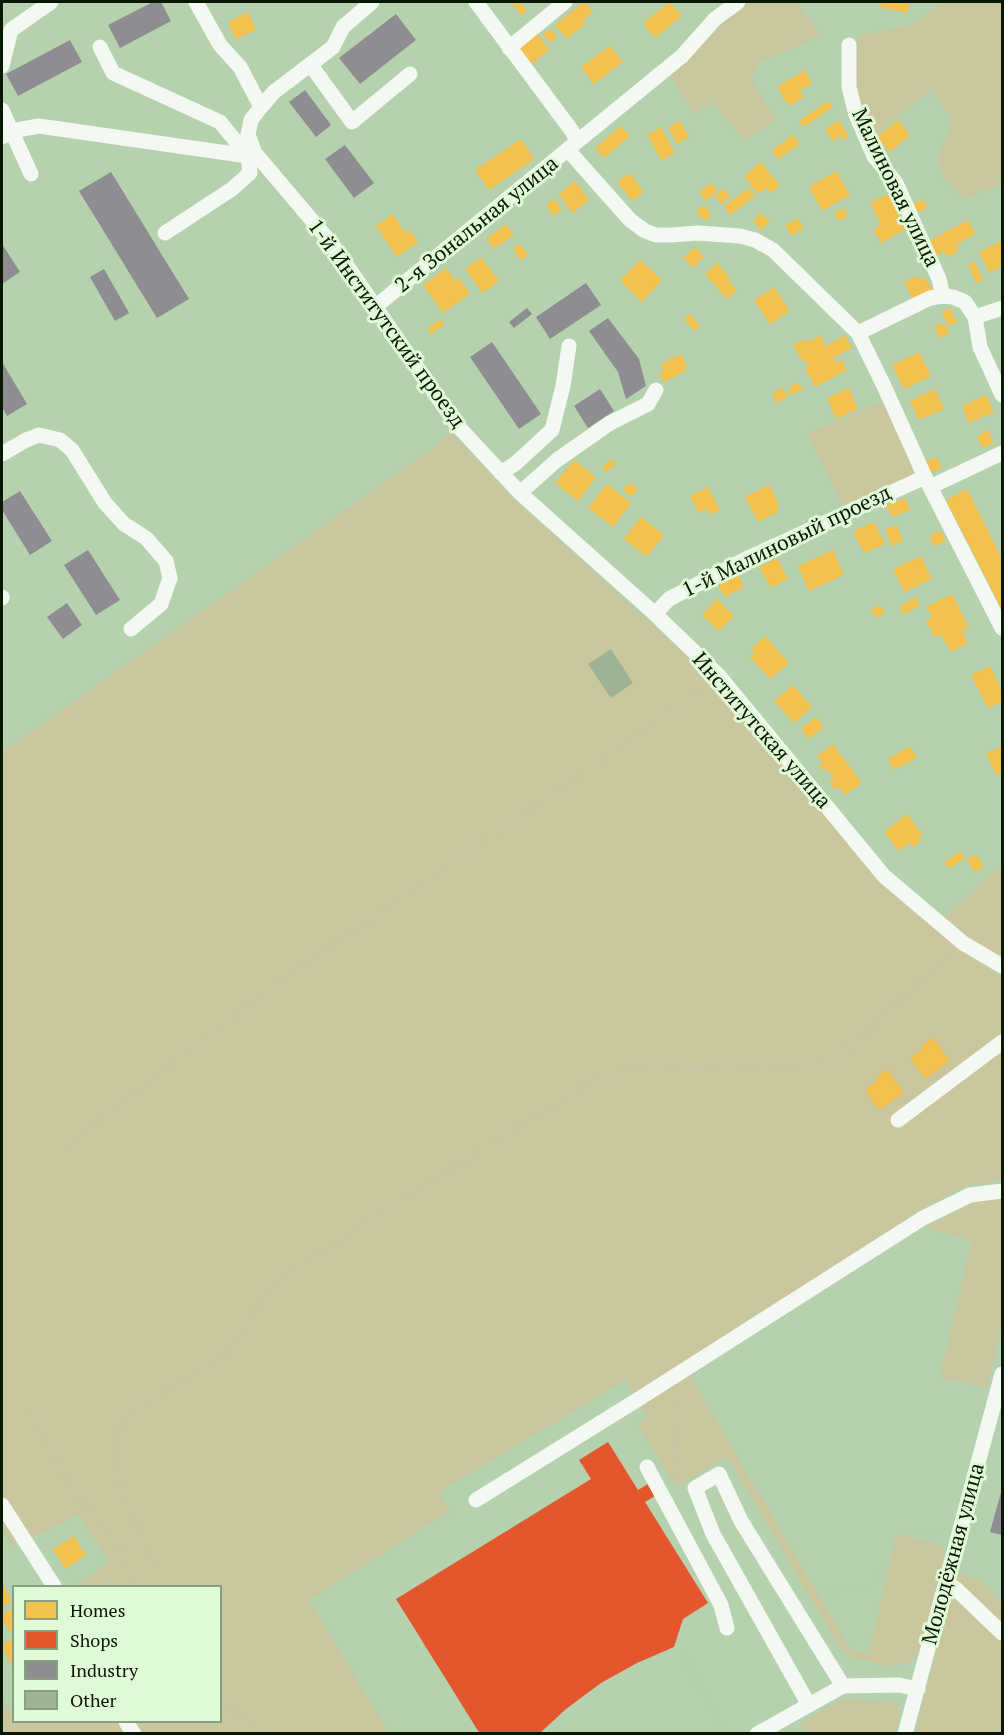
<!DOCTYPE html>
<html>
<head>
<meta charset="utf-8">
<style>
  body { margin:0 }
  #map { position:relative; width:1004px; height:1735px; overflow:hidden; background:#b6d1ad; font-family:"PT Serif",serif }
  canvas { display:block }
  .frame { position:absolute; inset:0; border:3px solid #071902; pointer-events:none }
  .legend { position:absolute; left:12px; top:1585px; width:210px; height:138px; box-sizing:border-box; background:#e0f9d8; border:2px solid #899f82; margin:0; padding:8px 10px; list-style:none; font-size:18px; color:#071902 }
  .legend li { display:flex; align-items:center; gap:12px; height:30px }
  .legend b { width:30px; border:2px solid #899f82 }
</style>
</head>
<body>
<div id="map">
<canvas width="1004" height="1735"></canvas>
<div class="frame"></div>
<ul class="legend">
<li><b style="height:16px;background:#f2c14e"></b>Homes</li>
<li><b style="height:16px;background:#e4572e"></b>Shops</li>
<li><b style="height:16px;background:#8d8d92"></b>Industry</li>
<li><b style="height:16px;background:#9eb396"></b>Other</li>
</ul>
</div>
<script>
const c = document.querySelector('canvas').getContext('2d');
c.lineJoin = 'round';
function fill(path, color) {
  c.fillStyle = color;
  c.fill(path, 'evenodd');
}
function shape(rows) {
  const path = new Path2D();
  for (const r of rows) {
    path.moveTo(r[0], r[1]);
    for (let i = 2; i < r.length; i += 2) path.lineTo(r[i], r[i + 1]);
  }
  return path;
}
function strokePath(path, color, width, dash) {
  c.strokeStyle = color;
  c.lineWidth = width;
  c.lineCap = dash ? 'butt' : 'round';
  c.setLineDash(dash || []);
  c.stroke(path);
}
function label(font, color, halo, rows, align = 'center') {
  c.font = font + ' "PT Serif",serif';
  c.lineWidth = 6;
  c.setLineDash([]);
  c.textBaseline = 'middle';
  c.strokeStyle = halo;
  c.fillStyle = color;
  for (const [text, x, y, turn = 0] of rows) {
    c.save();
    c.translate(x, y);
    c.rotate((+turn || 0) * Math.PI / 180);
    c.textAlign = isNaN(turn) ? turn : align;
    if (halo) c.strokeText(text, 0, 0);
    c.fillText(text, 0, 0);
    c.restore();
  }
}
fill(shape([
  [748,2,798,2,821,36,759,63,751,78,776,119,745,141,712,102,695,115,669,74,718,23],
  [939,2,1002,2,1002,184,963,199,945,179,937,160,953,120,931,90,873,136,862,116,854,84,858,36,912,25,937,6],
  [885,401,913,464,913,472,909,478,845,509,807,433],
  [451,432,514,500,723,689,876,879,966,954,1002,976,1002,1179,966,1186,920,1210,634,1394,625,1380,438,1492,450,1511,309,1600,389,1733,2,1733,2,1703,4,1702,13,1714,14,1722,220,1722,220,1586,75,1586,109,1563,79,1515,13,1547,2,1530,2,752,432,449],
  [1002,865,1002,958,966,937,943,919,993,872],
  [1002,1197,1002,1327,987,1388,940,1377,972,1240,924,1227,973,1203],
  [689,1374,851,1650,868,1655,897,1534,939,1545,943,1550,944,1555,920,1654,907,1663,887,1666,852,1657,841,1649,727,1456,676,1487,637,1424,647,1419,640,1406],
  [957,1573,980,1580,1002,1605,1002,1733,915,1734],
  [844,1699,898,1703,899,1719,894,1733,806,1733,800,1723]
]), '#cac79e');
fill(shape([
  [511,2,520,2,527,11,521,15],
  [584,2,593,12,583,20,586,23,567,39,555,25],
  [670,2,682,16,655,38,643,23],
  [881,2,910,2,907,13,880,7],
  [248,12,256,30,236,39,228,22],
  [551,29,557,38,550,43,543,34],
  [537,33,549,50,532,64,519,47],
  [610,46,623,62,594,84,581,67],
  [805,70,812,83,800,91,804,97,789,106,777,87],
  [828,101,833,107,804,127,799,121],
  [839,120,849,137,843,140,841,136,832,141,825,129],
  [898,120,910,135,890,152,877,137],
  [680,121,689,137,677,144,668,127],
  [621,126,630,136,604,158,595,148],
  [661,127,675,153,661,160,647,135],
  [793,135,800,144,778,159,772,150],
  [521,139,534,159,489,190,475,170],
  [761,162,780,186,771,193,767,188,758,194,744,176],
  [836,171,850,195,822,211,809,187],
  [630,173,644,192,632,201,617,182],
  [575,181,589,200,572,213,559,194],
  [711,183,718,191,706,201,699,192],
  [749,188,755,196,730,215,724,206],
  [724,189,730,197,721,204,715,196],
  [888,194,906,229,881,243,873,229,881,225,870,203],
  [554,199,562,210,553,216,546,205],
  [923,199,927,208,918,212,913,204],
  [704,205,712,215,704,221,696,211],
  [844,208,848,216,838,221,834,213],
  [761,213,770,222,761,230,753,221],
  [393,214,405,233,410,230,418,242,397,257,376,226],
  [797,218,804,228,792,236,785,226],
  [968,220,975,234,956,245,959,251,947,257,944,251,937,255,929,241],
  [506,224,514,235,494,249,486,239],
  [1001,241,1002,244,1002,266,990,273,979,252],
  [520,244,528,255,521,260,513,249],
  [695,247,704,257,693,268,683,258],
  [481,257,499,281,483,293,465,269],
  [640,260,662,280,642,302,620,281],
  [975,262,983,280,976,283,968,265],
  [717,263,730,278,728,280,737,290,727,299,705,274],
  [446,268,456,281,459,278,470,294,443,313,423,285],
  [917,276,920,280,925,277,933,291,914,301,904,282],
  [774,287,790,311,770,324,754,300],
  [950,308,957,322,948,326,942,312],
  [691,314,700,327,694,331,684,319],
  [440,319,444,325,431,334,427,329],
  [944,323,949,334,940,338,934,327],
  [820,335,826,346,845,335,852,348,833,358,836,363,842,360,847,370,815,387,805,368,809,366,805,360,803,362,793,345,806,339,808,342],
  [919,352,931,376,904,389,892,365],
  [681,354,687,365,684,367,686,371,664,382,659,373,664,370,661,364],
  [799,382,803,389,792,395,788,388],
  [783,387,788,396,777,403,772,394],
  [849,388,858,409,836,419,827,398],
  [935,389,944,409,919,420,910,401],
  [986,395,994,412,969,423,962,406],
  [988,430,994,443,982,448,977,436],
  [937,457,942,468,931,473,925,462],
  [612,459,616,465,605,472,602,467],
  [574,460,596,477,578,501,555,483],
  [630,482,638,490,630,497,623,489],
  [607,484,631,503,613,527,588,508],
  [769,485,778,502,778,512,758,522,745,497],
  [708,487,720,510,711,515,708,509,699,513,690,496],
  [967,489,1002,559,1002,610,946,500],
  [905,498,910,510,892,517,887,505],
  [641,517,664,535,647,557,624,539],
  [874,522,885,544,864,553,853,531],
  [896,525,903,541,892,546,885,530],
  [940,530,946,541,934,546,929,536],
  [833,550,844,575,809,591,798,566],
  [921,556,932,579,904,592,893,569],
  [777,558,788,579,771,588,759,567],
  [738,575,744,587,725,597,718,585],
  [952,594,969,627,962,631,968,643,951,652,941,635,935,637,926,621,932,618,926,607],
  [915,597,920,605,904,614,899,607],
  [717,599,734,616,719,631,702,615],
  [880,605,885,613,876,618,871,610],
  [765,636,789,663,770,679,750,657,755,653,751,649],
  [990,666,1002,691,1002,706,1001,702,988,708,971,675],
  [793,685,812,707,794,723,774,701],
  [816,717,824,727,809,739,801,729],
  [833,744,862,783,845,795,839,787,835,790,829,782,834,779,827,769,822,770,819,766,823,763,817,756],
  [910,746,917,758,894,770,888,759],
  [1002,746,1002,773,997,776,986,754],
  [907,814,922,834,919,836,922,840,913,847,909,843,899,851,884,832],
  [960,851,965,858,949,869,944,863],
  [976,854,984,866,975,873,967,860],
  [933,1037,950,1061,925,1079,910,1058,923,1049,921,1046],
  [887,1069,904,1093,879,1110,865,1090,878,1080,876,1077],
  [74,1536,86,1555,65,1569,53,1549],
  [2,1583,12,1601,2,1607],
  [14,1608,14,1629,9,1631,2,1618,2,1615],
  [14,1638,14,1669,2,1648,2,1645]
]), '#f2c14e');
fill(shape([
  [608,1442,638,1490,648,1484,655,1496,645,1502,708,1603,683,1619,674,1647,637,1663,601,1683,566,1709,539,1734,500,1732,497,1734,480,1734,396,1599,591,1479,579,1460]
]), '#e4572e');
fill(shape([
  [153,2,161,2,171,21,120,48,108,25],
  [396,14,416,40,360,84,339,58],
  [70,40,82,62,18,96,6,74],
  [305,90,331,125,316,137,289,102],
  [345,145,374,183,354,198,325,159],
  [111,172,189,299,157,318,79,191],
  [2,244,20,272,2,284],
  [104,269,129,313,115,321,90,277],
  [586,283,601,305,550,339,536,317],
  [527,308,532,314,514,328,509,322],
  [608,318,639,359,646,386,626,399,618,372,589,331],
  [492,342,541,414,519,429,470,357],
  [2,362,27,404,7,416,2,407],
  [600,389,614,411,588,428,574,406],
  [20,491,52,541,30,555,2,510,2,502],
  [88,550,120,600,96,615,64,565],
  [67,603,82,625,63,639,47,617],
  [1002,1489,1002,1535,990,1532]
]), '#8d8d92');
fill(shape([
  [611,649,633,683,611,698,588,664]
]), '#9eb396');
strokePath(shape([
  [67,1149,111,1110,296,970,708,686],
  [29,1403,41,1432,70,1488,113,1537,138,1586],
  [669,1478,673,1472,676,1422,672,1395],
  [154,1566,122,1493,114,1436,134,1411,232,1349,267,1291,301,1264,599,1077,639,1067,761,1069,835,1059,953,952],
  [804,1593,856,1590,870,1585,882,1573,910,1532,925,1529,947,1529],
  [682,1653,727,1734],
  [220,1699,260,1734]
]), '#bec7bc', 2, [1.5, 4.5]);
strokePath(shape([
  [196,2,220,45,240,67,261,107],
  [372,2,343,27,333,47,274,92,261,107,251,120,248,135,255,153,332,244,456,424,520,493,655,614,720,677,884,876,963,943,1002,966],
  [476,2,572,131,577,141],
  [849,45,849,87,856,115,874,156,896,183,939,279,943,296],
  [100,47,113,73,220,122,248,156,250,173,232,189,165,233],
  [509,48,565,2],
  [310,64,352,122,410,74],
  [2,66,11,30,51,2],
  [2,110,31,174],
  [2,137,11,131,39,126,248,156,253,154],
  [568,150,630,220,645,231,656,235,671,235,698,233,740,236,755,240,773,250,858,333,884,386,925,477,1002,628],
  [375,307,682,56,715,19,738,2],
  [975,317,1002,308],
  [858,333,930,298,943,296,953,297,965,302,975,317,980,347,1002,395],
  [2,454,26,440,39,435,60,440,72,450,105,503,124,524,146,538,166,561,170,578,161,604,131,629],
  [501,473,516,463,552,430,563,386,569,346],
  [930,487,1002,453],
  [520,493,557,460,610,423,648,404,656,390],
  [2,597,2,598],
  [655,614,669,599,748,558,925,477],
  [898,1120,1002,1042],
  [647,1467,721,1605,727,1628],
  [476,1500,637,1400,923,1218,970,1195,1002,1191],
  [2,1505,54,1586],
  [945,1586,955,1588,1002,1633],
  [809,1705,713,1534,695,1488,719,1474,741,1521,843,1686],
  [126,1722,134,1734],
  [757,1734,843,1686,899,1685,918,1689],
  [905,1734,1002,1374]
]), '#f4f8f3', 15);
label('21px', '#071902', '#e0f9d8', [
  ["Малиновая улица",895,188,64],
  ["2-я Зональная улица",477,225,-39],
  ["1-й Институтский проезд",386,324,54],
  ["1-й Малиновый проезд",787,542,-26],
  ["Институтская улица",761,731,49],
  ["Молодёжная улица",954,1554,-75]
]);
</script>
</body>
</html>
